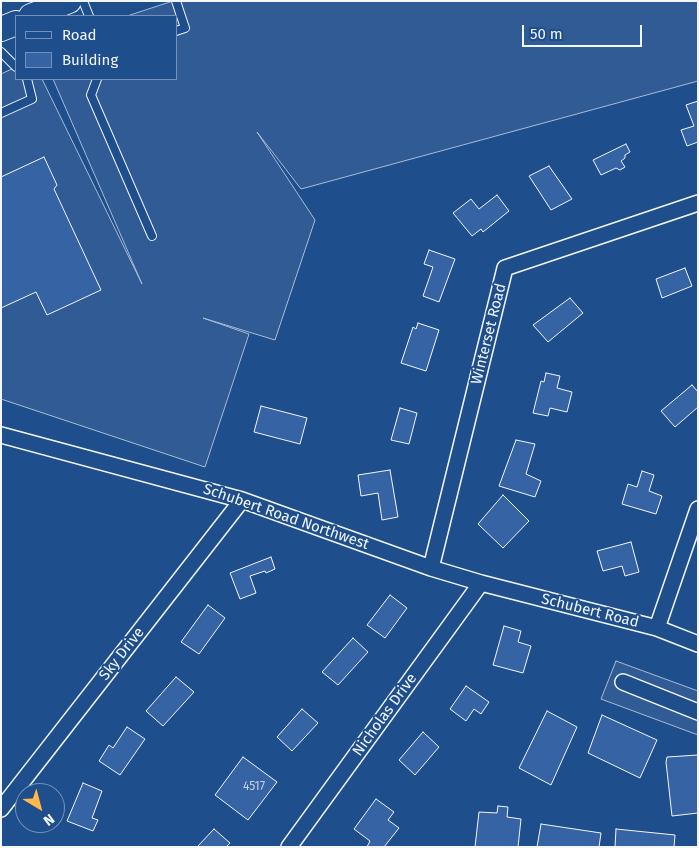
<!DOCTYPE html>
<html>
<head>
<meta charset="utf-8">
<style>
  body { margin:0 }
  #map { position:relative; width:699px; height:848px; overflow:hidden; background:#1f4e8c; font-family:"Fira Sans",sans-serif }
  canvas { display:block }
  .frame { position:absolute; inset:0; border:2px solid #f2f6ff; pointer-events:none }
  .legend { position:absolute; left:15px; top:15px; width:162px; height:65px; box-sizing:border-box; background:#1f4e8c; border:1px solid #7391ba; margin:0; padding:6px 9px; list-style:none; font-size:15px; color:#f2f6ff }
  .legend li { display:flex; align-items:center; gap:10px; height:25px }
  .legend b { width:25px; border:1px solid #7391ba }
  .north { position:absolute; left:15px; top:783px; width:50px; height:50px; box-sizing:border-box; background:#1f4e8c; border:1px solid #7391ba; border-radius:50%; rotate:143deg; font-size:14px; font-weight:700; line-height:20px; text-align:center; color:#f2f6ff }
  .north::after { content:''; display:block; margin:auto; width:18px; height:22px; background:#ffb74d; clip-path:polygon(50% 0,100% 100%,50% 72%,0 100%) }
  .scale { position:absolute; left:522px; top:25px; width:120px; height:22px; box-sizing:border-box; border:2px solid #f2f6ff; border-top:0; padding-left:6px; font-size:15px; line-height:18px; white-space:nowrap; color:#f2f6ff; -webkit-text-stroke:4px #1f4e8c; paint-order:stroke }
</style>
</head>
<body>
<div id="map">
<canvas width="699" height="848"></canvas>
<div class="frame"></div>
<ul class="legend">
<li><b style="height:6px;background:#1f4e8c"></b>Road</li>
<li><b style="height:14px;background:#3563a3"></b>Building</li>
</ul>
<div class="north">N</div>
<div class="scale">50 m</div>
</div>
<script>
const c = document.querySelector('canvas').getContext('2d');
c.lineJoin = 'round';
function fill(path, color) {
  c.fillStyle = color;
  c.fill(path, 'evenodd');
}
function shape(rows) {
  const path = new Path2D();
  for (const r of rows) {
    path.moveTo(r[0], r[1]);
    for (let i = 2; i < r.length; i += 2) path.lineTo(r[i], r[i + 1]);
  }
  return path;
}
function strokePath(path, color, width, dash) {
  c.strokeStyle = color;
  c.lineWidth = width;
  c.lineCap = dash ? 'butt' : 'round';
  c.setLineDash(dash || []);
  c.stroke(path);
}
function label(font, color, halo, rows, align = 'center') {
  c.font = font + ' "Fira Sans",sans-serif';
  c.lineWidth = 4;
  c.setLineDash([]);
  c.textBaseline = 'middle';
  c.strokeStyle = halo;
  c.fillStyle = color;
  for (const [text, x, y, turn = 0] of rows) {
    c.save();
    c.translate(x, y);
    c.rotate((+turn || 0) * Math.PI / 180);
    c.textAlign = isNaN(turn) ? turn : align;
    if (halo) c.strokeText(text, 0, 0);
    c.fillText(text, 0, 0);
    c.restore();
  }
}
const built = shape([
  [173,1,698,1,698,81,301,189,257,132,315,220,275,340,203,318,249,334,205,467,1,399,1,74,16,67,16,79,42,79,142,284,53,79,176,79,176,16,127,16,173,1],
  [616,661,698,691,698,735,601,699,616,661]
]);
fill(built, '#305b95');
strokePath(built, '#a8bbd7', 1);
const building = shape([
  [698,101,698,142,687,146,681,130,694,126,686,105,698,101],
  [626,144,630,152,625,155,625,158,621,161,625,167,620,170,616,168,601,175,593,160,626,144],
  [44,157,57,185,54,189,101,290,47,315,36,292,1,308,1,177,44,157],
  [549,166,572,199,551,210,529,176,549,166],
  [497,195,509,211,483,232,481,229,472,236,453,213,471,199,479,209,497,195],
  [429,250,455,259,439,302,423,296,433,267,424,264,429,250],
  [685,268,692,286,662,298,656,279,685,268],
  [570,298,583,313,548,342,533,325,570,298],
  [418,323,439,330,426,371,401,363,413,327,416,329,418,323],
  [546,373,560,376,557,388,572,392,567,412,550,408,548,416,533,413,541,381,544,382,546,373],
  [692,385,698,392,698,407,675,427,661,411,692,385],
  [261,406,307,418,300,444,254,432,261,406],
  [400,408,417,413,409,444,391,440,400,408],
  [516,440,535,444,526,474,541,481,535,497,499,486,516,440],
  [390,470,398,517,382,520,378,493,361,496,358,475,390,470],
  [642,471,654,475,649,491,662,496,656,514,622,504,628,484,637,487,642,471],
  [503,495,529,521,503,548,478,524,503,495],
  [631,542,639,572,625,576,622,566,603,571,597,551,631,542],
  [271,557,275,569,266,573,265,571,250,576,256,593,240,599,230,573,271,557],
  [390,595,407,608,385,638,367,625,390,595],
  [208,605,225,618,199,654,181,642,208,605],
  [504,626,521,631,518,642,531,646,523,673,493,665,504,626],
  [353,638,368,652,338,685,322,672,353,638],
  [176,677,194,692,163,726,146,711,176,677],
  [466,686,489,702,481,714,474,709,466,721,450,709,466,686],
  [302,709,318,723,292,751,277,737,302,709],
  [547,711,577,727,551,785,519,768,547,711],
  [602,715,657,740,640,778,588,753,602,715],
  [127,727,145,739,120,775,99,761,109,745,113,748,127,727],
  [423,732,439,747,415,775,399,760,423,732],
  [698,755,698,813,672,816,666,762,667,757,698,755],
  [243,757,277,782,248,820,215,795,243,757],
  [83,783,102,791,92,818,98,820,93,831,67,821,83,783],
  [376,799,394,812,388,820,399,828,384,847,367,847,370,841,354,829,376,799],
  [498,806,508,807,507,817,521,819,518,847,475,847,479,812,497,813,498,806],
  [541,824,601,833,599,847,537,847,541,824],
  [214,829,230,843,226,847,197,847,214,829],
  [616,829,675,835,674,847,615,847,616,829]
]);
fill(building, '#3563a3');
strokePath(building, '#f2f6ff', 1);
const service = shape([
  [83,1,89,16],
  [176,1,185,28,176,31],
  [1,52,16,67],
  [97,79,91,95,152,236],
  [1,113,32,99,27,79]
]);
const minor = shape([
  [1,435,242,500,431,568,481,583,657,628,698,644],
  [431,568,505,268,698,203],
  [657,628,698,509],
  [623,682,698,712],
  [1,809,242,500],
  [289,847,481,583]
]);
const trunk = shape([
  [31,16,69,1],
  [1,29,16,23]
]);
strokePath(service, '#f2f6ff', 10);
strokePath(minor, '#f2f6ff', 18);
strokePath(trunk, '#f2f6ff', 26);
strokePath(service, '#1f4e8c', 8);
strokePath(minor, '#1f4e8c', 15);
strokePath(trunk, '#1f4e8c', 24);
label('12px', '#c3d1e8', null, [
  ["4517",254,787]
]);
label('15px', '#f2f6ff', '#1f4e8c', [
  ["Winterset Road",489,334,-76],
  ["Schubert Road Northwest",286,517,19],
  ["Schubert Road",590,611,14],
  ["Sky Drive",122,654,-52],
  ["Nicholas Drive",385,715,-54]
]);
</script>
</body>
</html>
